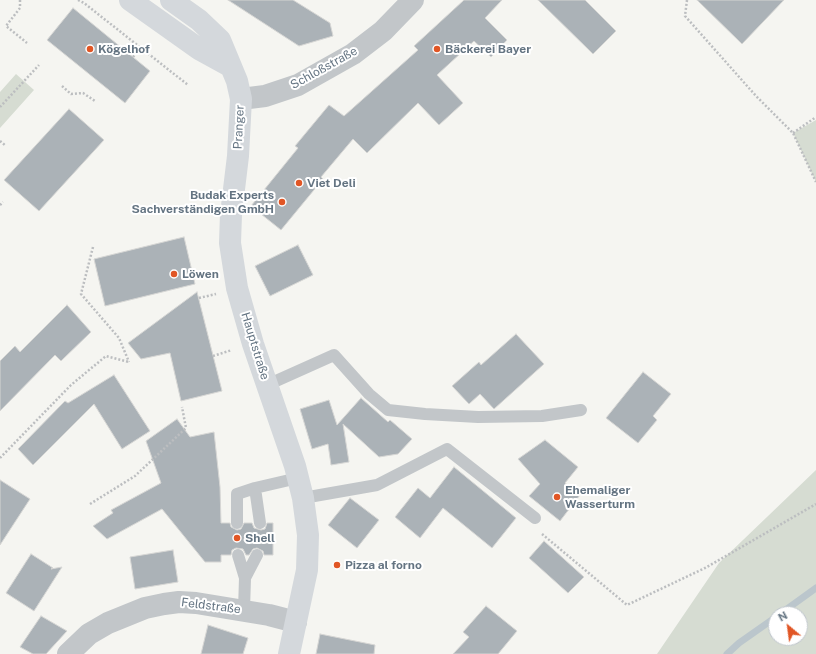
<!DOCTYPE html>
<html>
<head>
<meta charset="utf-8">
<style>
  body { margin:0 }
  #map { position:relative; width:816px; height:654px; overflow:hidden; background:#f5f5f1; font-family:"Public Sans",sans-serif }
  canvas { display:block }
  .north { position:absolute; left:768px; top:606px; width:40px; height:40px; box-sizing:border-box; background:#fff; border:1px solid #c1c7cd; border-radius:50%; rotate:331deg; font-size:11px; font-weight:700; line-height:16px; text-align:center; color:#647482 }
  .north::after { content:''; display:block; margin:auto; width:14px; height:18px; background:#e15625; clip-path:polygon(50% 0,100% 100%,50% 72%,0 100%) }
</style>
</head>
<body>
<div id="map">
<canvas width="816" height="654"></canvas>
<div class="north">N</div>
</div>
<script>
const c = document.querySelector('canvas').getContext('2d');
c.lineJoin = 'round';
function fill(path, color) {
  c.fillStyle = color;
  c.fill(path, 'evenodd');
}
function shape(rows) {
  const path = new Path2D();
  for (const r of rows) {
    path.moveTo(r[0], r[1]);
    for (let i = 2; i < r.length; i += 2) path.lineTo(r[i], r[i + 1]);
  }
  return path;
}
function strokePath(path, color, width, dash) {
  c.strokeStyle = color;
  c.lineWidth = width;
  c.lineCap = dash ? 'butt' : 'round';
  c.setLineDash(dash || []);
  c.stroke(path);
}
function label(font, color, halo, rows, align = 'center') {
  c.font = font + ' "Public Sans",sans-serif';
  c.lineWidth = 4;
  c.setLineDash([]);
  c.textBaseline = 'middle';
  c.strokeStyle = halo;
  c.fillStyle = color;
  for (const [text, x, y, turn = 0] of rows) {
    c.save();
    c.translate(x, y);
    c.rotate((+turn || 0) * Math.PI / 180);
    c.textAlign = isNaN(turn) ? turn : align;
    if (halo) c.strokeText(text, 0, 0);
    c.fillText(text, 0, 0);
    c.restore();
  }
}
fill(shape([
  [16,74,34,90,0,128,0,92],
  [816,120,816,182,793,133],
  [816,470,816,654,657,654,719,563],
  [776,614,800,614,800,638,776,638]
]), '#d6dcd2');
strokePath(shape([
  [780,614,816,588],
  [727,654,739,643,776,617]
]), '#bbc6cc', 7);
const building = shape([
  [228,0,293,0,330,23,333,36,299,46,228,0],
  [464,0,502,0,485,18,507,40,491,57,474,41,437,75,463,103,439,125,418,103,367,153,353,139,321,177,323,179,281,230,251,206,298,148,295,146,329,105,344,116,418,50,414,46,464,0],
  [538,0,585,0,616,31,593,54,538,0],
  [697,0,784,0,742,44,697,0],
  [73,8,150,71,125,103,47,40,73,8],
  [69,109,104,140,39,211,4,180,69,109],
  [184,237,195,284,105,306,94,259,184,237],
  [298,245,313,275,270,296,255,266,298,245],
  [197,292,222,391,181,401,170,353,141,359,128,343,197,292],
  [67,305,91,332,61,361,55,355,0,411,0,361,15,346,20,352,67,305],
  [516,334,544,364,494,409,480,394,469,404,452,386,479,362,481,365,516,334],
  [643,372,671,394,653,416,657,420,638,443,606,418,643,372],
  [114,375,150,431,122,449,94,404,33,465,18,449,65,401,68,403,114,375],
  [361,398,388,422,390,420,412,439,398,454,379,457,343,424,349,462,331,465,328,444,312,449,300,409,329,400,337,425,361,398],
  [177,419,190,437,214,432,220,487,221,523,230,523,231,527,237,530,241,529,244,523,252,523,254,528,261,530,265,529,267,523,273,523,273,555,264,555,263,551,257,548,253,549,249,555,246,555,243,549,236,548,232,550,231,555,221,555,221,562,205,562,162,509,107,539,93,526,113,513,111,510,161,483,146,441,177,419],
  [545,440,578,467,565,483,580,495,560,521,529,496,540,484,518,459,545,440],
  [454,467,516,518,492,548,443,508,420,538,395,517,418,488,430,498,454,467],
  [0,480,30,499,0,545,0,480],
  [350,498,379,520,357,548,328,525,350,498],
  [544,541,584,577,568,593,529,558,544,541],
  [173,550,178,582,135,589,130,557,173,550],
  [31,554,53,568,51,569,62,567,34,611,6,593,31,554],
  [486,606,517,631,498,654,453,654,469,637,463,632,486,606],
  [41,616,67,631,46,654,33,654,20,647,41,616],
  [208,625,248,638,243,654,201,654,208,625],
  [320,634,375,645,374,654,316,654,320,634]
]);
fill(building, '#abb2b7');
strokePath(building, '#d6d6d4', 1);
strokePath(shape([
  [20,0,20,8,6,26,27,43],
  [78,0,84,3,188,85],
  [687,0,685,16,756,96,793,133,816,182],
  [133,57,141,47],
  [62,86,71,94,83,93,95,101],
  [0,107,39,65],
  [793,133,816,117],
  [0,141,6,146],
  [0,205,3,202],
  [93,247,81,294,119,338,129,362],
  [199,298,216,294],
  [213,356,232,350],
  [0,458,71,385,106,356,129,362],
  [90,504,135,476,186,428,182,407],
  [542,534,627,605,705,568,816,504]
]), '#bcbec0', 2.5, [2, 2]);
strokePath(shape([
  [267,385,334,355,369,394,388,410,425,414,478,417,542,416,581,410],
  [303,498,377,485,447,449,535,518],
  [237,523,237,494,255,488],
  [260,523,255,488,298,478],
  [238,555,245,578],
  [244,610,245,578,257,555]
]), '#c2c6c9', 12);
strokePath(shape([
  [241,99,265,96,298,85,353,54,383,31,413,0],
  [68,654,89,634,108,623,145,608,164,604,179,602,196,603,269,615,296,622]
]), '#c2c6c9', 22);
strokePath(shape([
  [130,0,199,49,230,66],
  [171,0,199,20,220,40,237,81,241,99,238,156,231,214,230,243,237,288,253,344,295,466,303,498,308,535,307,570,289,654]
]), '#d4d8dc', 22);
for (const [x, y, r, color] of [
  [90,49,4,"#e15625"],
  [437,49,4,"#e15625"],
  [299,183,4,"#e15625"],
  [282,202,4,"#e15625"],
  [174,274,4,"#e15625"],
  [557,497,4,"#e15625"],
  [237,538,4,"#e15625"],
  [337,565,4,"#e15625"]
]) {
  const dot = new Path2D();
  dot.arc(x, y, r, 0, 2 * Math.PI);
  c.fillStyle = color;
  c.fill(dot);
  strokePath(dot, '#fff', 1.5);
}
label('bold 12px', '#647482', '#fff', [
  ["Kögelhof",98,49],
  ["Bäckerei Bayer",445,49],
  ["Viet Deli",307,183],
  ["Budak Experts",274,195,"right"],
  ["Sachverständigen GmbH",274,209,"right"],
  ["Löwen",182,274],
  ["Ehemaliger",565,490],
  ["Wasserturm",565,504],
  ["Shell",245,538],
  ["Pizza al forno",345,565]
], 'left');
label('12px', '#647482', '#fff', [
  ["Schloßstraße",324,68,-29],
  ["Pranger",239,127,-87],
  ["Hauptstraße",255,346,73],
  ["Feldstraße",211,606,7]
]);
</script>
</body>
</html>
